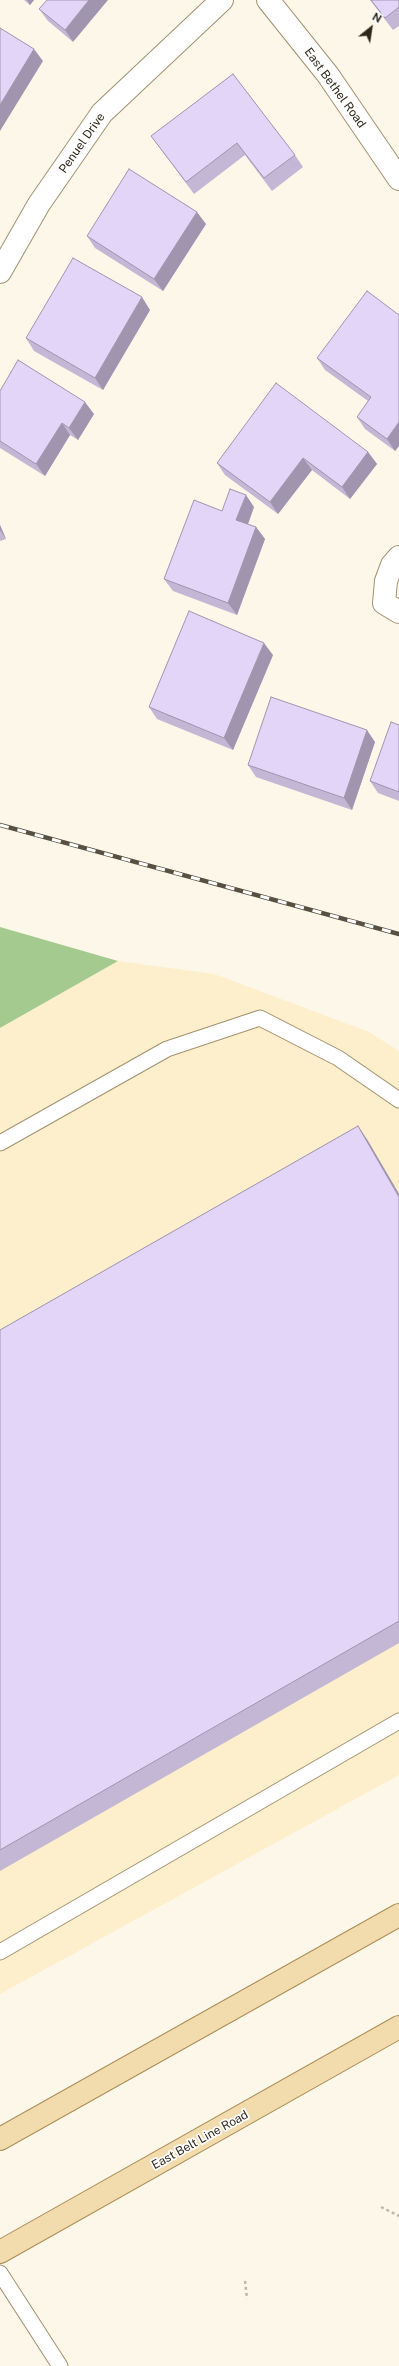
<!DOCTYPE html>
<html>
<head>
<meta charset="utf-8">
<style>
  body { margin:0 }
  #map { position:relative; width:399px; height:2366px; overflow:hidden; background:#fdf7e9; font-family:"Public Sans",sans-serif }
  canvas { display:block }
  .north { position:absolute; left:351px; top:8px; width:40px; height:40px; -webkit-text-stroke:3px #fff; paint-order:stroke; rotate:30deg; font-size:11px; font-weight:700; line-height:16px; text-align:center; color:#2e281a }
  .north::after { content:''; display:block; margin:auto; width:14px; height:18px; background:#2e281a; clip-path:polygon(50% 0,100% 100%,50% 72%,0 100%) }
</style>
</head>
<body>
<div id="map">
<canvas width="399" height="2366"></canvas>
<div class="north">N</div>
</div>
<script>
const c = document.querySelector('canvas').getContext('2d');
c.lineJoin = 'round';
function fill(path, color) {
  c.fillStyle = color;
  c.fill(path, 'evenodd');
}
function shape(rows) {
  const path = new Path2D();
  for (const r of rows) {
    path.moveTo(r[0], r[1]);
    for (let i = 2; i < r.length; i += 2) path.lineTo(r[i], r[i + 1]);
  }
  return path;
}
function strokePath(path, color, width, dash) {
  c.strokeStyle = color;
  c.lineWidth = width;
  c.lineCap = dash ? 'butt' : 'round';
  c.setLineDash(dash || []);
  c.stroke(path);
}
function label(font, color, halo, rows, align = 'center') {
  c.font = font + ' "Public Sans",sans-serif';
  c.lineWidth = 3.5;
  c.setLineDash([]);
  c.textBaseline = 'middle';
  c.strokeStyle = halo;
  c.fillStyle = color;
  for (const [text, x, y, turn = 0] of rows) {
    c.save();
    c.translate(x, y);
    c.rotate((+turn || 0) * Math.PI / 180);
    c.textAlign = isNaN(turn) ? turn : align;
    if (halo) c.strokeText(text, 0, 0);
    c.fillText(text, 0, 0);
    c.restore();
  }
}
fill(shape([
  [118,961,214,974,369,1032,399,1051,399,1775,0,1994,0,1028]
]), '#fdeecc');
fill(shape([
  [0,927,118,961,0,1028]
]), '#a5ca8f');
const lane = shape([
  [0,1143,167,1049,260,1018,338,1058,399,1100],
  [0,1952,399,1721],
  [0,2273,60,2366]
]);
const street = shape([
  [268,0,328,75,399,179],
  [0,272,39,204,102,113,222,0],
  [399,557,392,565,386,581,384,603,399,612]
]);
const primary = shape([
  [0,2139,399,1915],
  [0,2252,399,2027]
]);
strokePath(lane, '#a09170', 17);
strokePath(street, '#a09170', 24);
strokePath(primary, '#a88d56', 24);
strokePath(shape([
  [381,2207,399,2216],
  [245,2281,247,2299]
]), '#beb8aa', 2.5, [3, 3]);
strokePath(lane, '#fff', 15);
strokePath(street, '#fff', 22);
strokePath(primary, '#f2dbad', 22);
const rail = shape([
  [0,825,399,934]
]);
strokePath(rail, '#575143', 4.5);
strokePath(rail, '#fff', 3, [9]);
fill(shape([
  [24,0,34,0,30,5],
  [47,0,73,42,48,21,39,9],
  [370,0,399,0,399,26,393,30],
  [233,74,295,155,303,167,272,191,245,155,194,194,151,136],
  [206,224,163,291,95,248,87,236],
  [150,310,103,390,34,351,26,338],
  [399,315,399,446,395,451,365,429,357,417,368,401,325,370,317,358],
  [0,391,94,414,78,440,70,435,45,476,0,448],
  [368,452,377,464,350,499,312,470,278,514,225,475,217,463],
  [254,507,248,524,256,527,265,539,237,615,173,591,164,579,222,511],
  [0,525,6,539,0,541],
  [273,655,233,750,157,719,149,707],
  [399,725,399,801,378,793,370,781],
  [375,742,352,810,256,777,248,765],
  [358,1126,368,1141,399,1194,399,1643,0,1871,0,1330]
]), '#c3b7d5');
fill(shape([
  [27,0,34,0,30,5],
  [89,0,108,0,73,42,65,30],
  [34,49,43,61,0,131,0,105],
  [197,212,206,224,163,291,154,279],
  [142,297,150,310,103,390,95,378],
  [85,402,94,414,78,440,69,428],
  [399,422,399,446,395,451,387,439],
  [62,423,70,435,45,476,36,464],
  [368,452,377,464,350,499,342,487],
  [303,458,312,470,278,514,270,502],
  [246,495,254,507,245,532,236,520],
  [0,525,6,539,0,530],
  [256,527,265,539,237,615,228,603],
  [264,643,273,655,233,750,224,738],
  [367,730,375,742,352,810,344,798],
  [358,1126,368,1141,399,1194,399,1197]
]), '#9f95ae');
const building = shape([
  [47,0,89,0,65,30,39,9,47,0],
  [371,0,399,0,399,7,385,18,371,0],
  [0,28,34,49,0,105,0,28],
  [233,74,295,155,264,178,237,143,186,182,151,136,233,74],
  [129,169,197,212,154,279,87,236,129,169],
  [73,258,142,297,95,378,26,338,73,258],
  [367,291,399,315,399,422,387,439,357,417,371,397,317,358,367,291],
  [18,360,85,402,69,428,62,423,36,464,0,441,0,391,18,360],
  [276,383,368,452,342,487,303,458,270,502,217,463,276,383],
  [230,489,246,495,236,520,256,527,228,603,164,579,194,500,222,511,230,489],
  [189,611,264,643,224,738,149,707,189,611],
  [271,697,367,730,344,798,248,765,271,697],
  [391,722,399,725,399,792,370,781,391,722],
  [358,1126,399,1197,399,1621,0,1850,0,1330,358,1126]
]);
fill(building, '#e3d5f8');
strokePath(building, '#9f95ae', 1);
label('12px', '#2e281a', '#fff', [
  ["East Bethel Road",335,88,54],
  ["Penuel Drive",82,143,-55],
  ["East Belt Line Road",200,2140,-29]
]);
</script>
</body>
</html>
